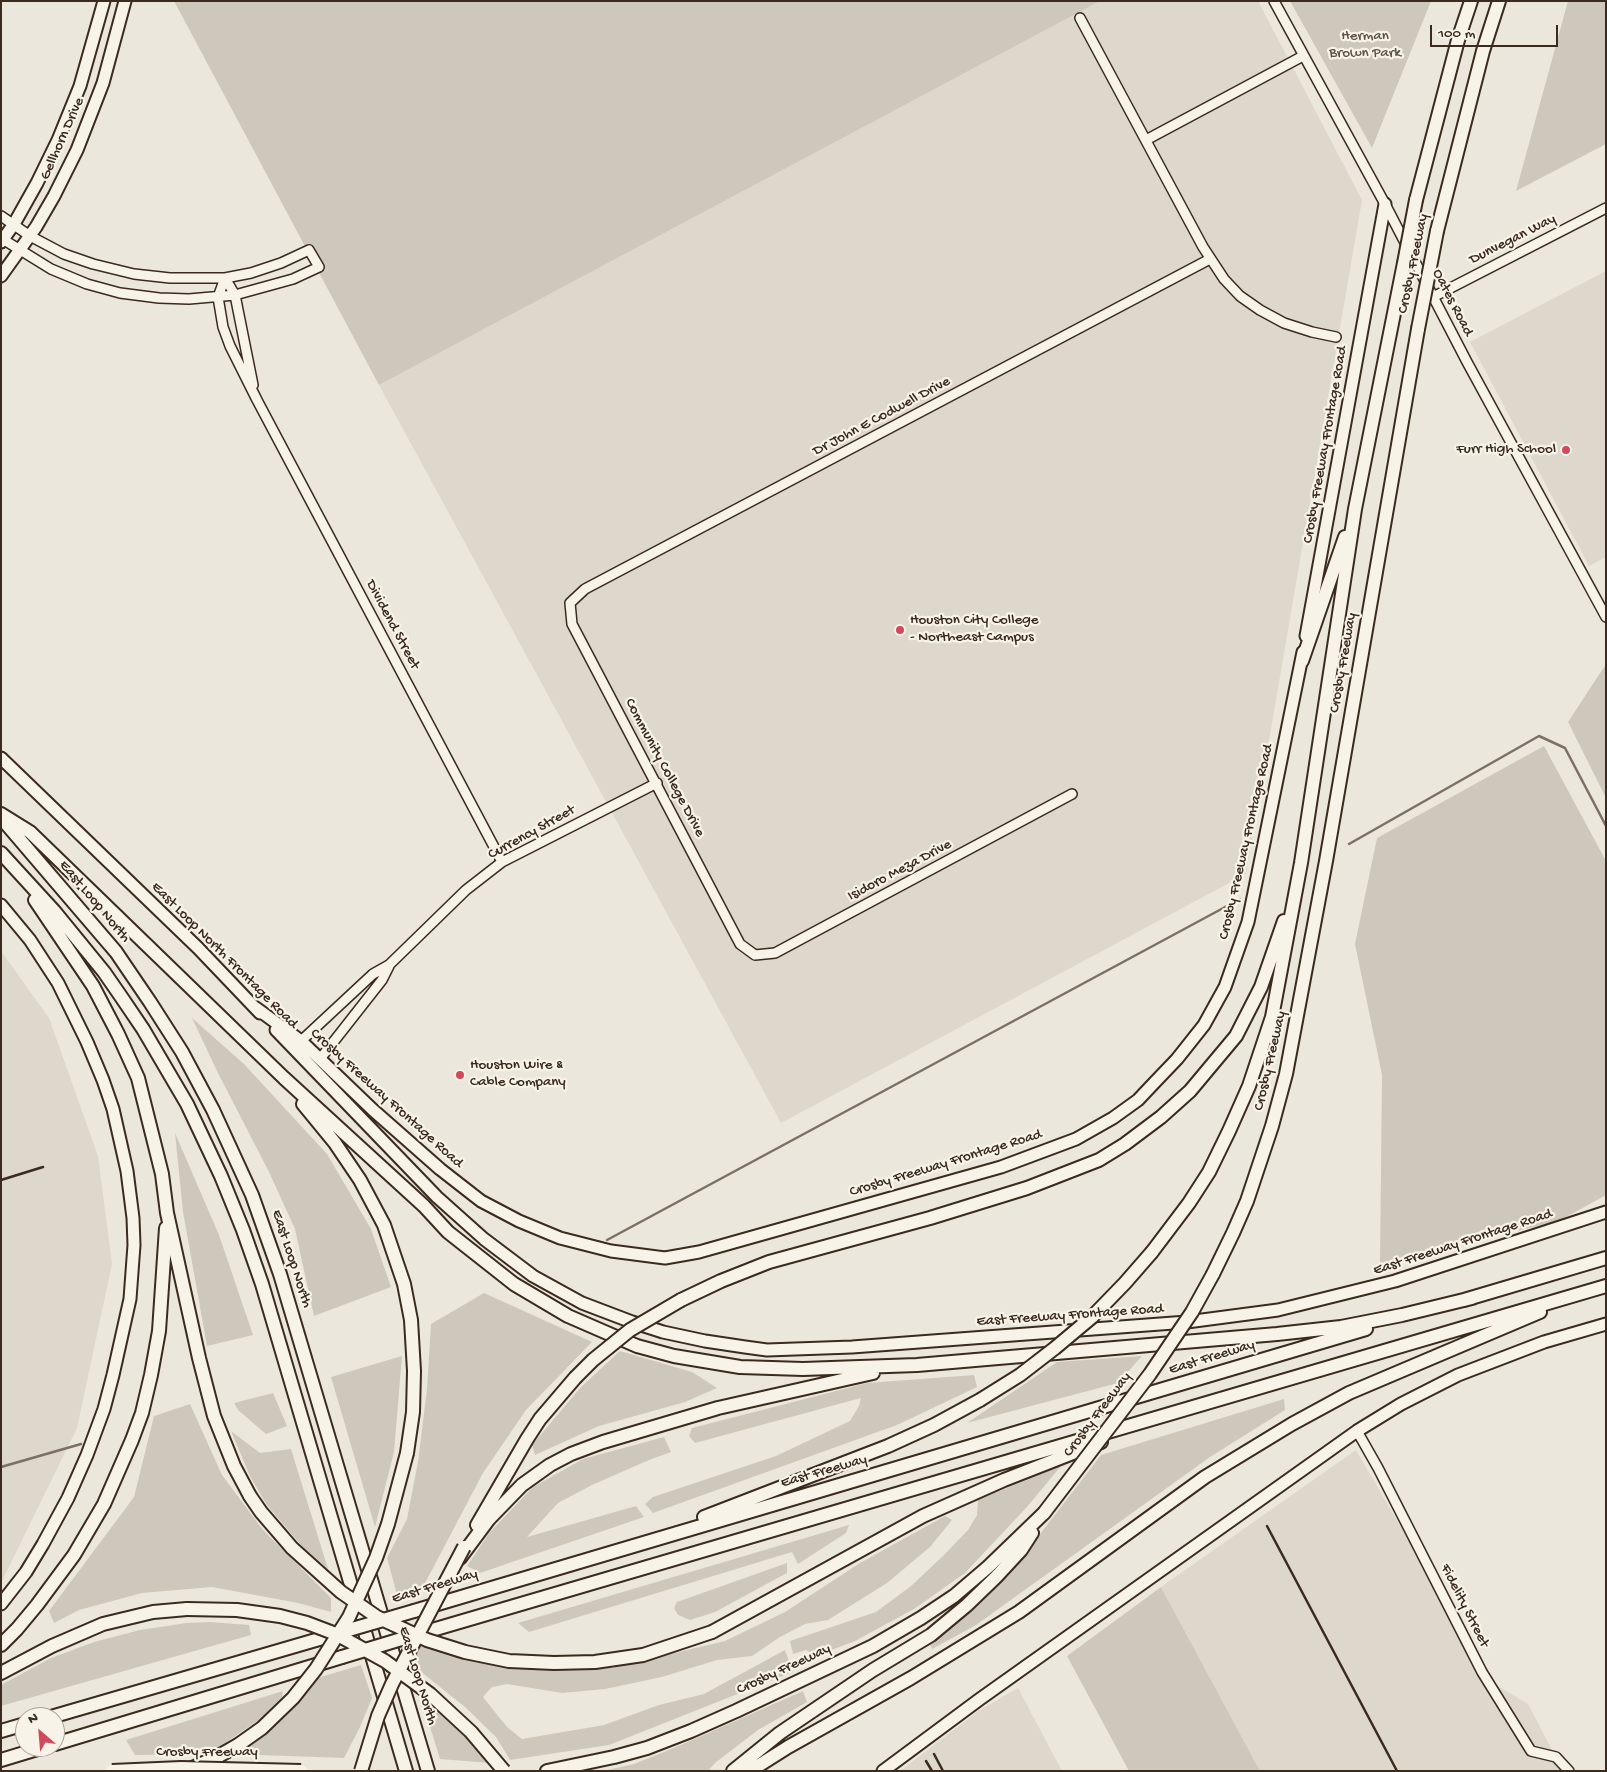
<!DOCTYPE html>
<html>
<head>
<meta charset="utf-8">
<style>
  body { margin:0 }
  #map { position:relative; width:1607px; height:1772px; overflow:hidden; background:#ece7dc; font-family:"Gochi Hand",sans-serif }
  canvas { display:block }
  .frame { position:absolute; inset:0; border:2px solid #3b2a1e; pointer-events:none }
  .north { position:absolute; left:15px; top:1707px; width:50px; height:50px; box-sizing:border-box; background:#f7f3e8; border:1px solid #aca397; border-radius:50%; rotate:333deg; font-size:14px; font-weight:700; line-height:20px; text-align:center; color:#3b2a1e }
  .north::after { content:''; display:block; margin:auto; width:18px; height:22px; background:#d1495b; clip-path:polygon(50% 0,100% 100%,50% 72%,0 100%) }
  .scale { position:absolute; left:1430px; top:25px; width:128px; height:22px; box-sizing:border-box; border:2px solid #3b2a1e; border-top:0; padding-left:6px; font-size:15px; line-height:18px; white-space:nowrap; color:#3b2a1e; -webkit-text-stroke:4px #f7f3e8; paint-order:stroke }
</style>
</head>
<body>
<div id="map">
<canvas width="1607" height="1772"></canvas>
<div class="frame"></div>
<div class="north">N</div>
<div class="scale">100 m</div>
</div>
<script>
const c = document.querySelector('canvas').getContext('2d');
c.lineJoin = 'round';
function fill(path, color) {
  c.fillStyle = color;
  c.fill(path, 'evenodd');
}
function shape(rows) {
  const path = new Path2D();
  for (const r of rows) {
    path.moveTo(r[0], r[1]);
    for (let i = 2; i < r.length; i += 2) path.lineTo(r[i], r[i + 1]);
  }
  return path;
}
function strokePath(path, color, width, dash) {
  c.strokeStyle = color;
  c.lineWidth = width;
  c.lineCap = dash ? 'butt' : 'round';
  c.setLineDash(dash || []);
  c.stroke(path);
}
function label(font, color, halo, rows, align = 'center') {
  c.font = font + ' "Gochi Hand",sans-serif';
  c.lineWidth = 4.5;
  c.setLineDash([]);
  c.textBaseline = 'middle';
  c.strokeStyle = halo;
  c.fillStyle = color;
  for (const [text, x, y, turn = 0] of rows) {
    c.save();
    c.translate(x, y);
    c.rotate((+turn || 0) * Math.PI / 180);
    c.textAlign = isNaN(turn) ? turn : align;
    if (halo) c.strokeText(text, 0, 0);
    c.fillText(text, 0, 0);
    c.restore();
  }
}
fill(shape([
  [1100,1,1258,1,1362,200,1246,874,781,1123,379,385],
  [1606,271,1606,557,1589,566,1470,342],
  [1,951,49,1018,98,1156,112,1264,77,1428,1,1583],
  [1356,1450,1491,1682,1528,1704,1563,1771,1260,1771,1161,1587],
  [1018,1688,1062,1771,900,1771,977,1712]
]), '#ddd7cc');
fill(shape([
  [174,1,1100,1,379,385],
  [1290,1,1431,1,1372,148],
  [1568,1,1606,1,1606,144,1516,191],
  [1606,664,1606,798,1568,722],
  [1544,746,1606,861,1606,1195,1559,1221,1380,1263,1382,1075,1355,944,1377,838],
  [192,1018,244,1064,327,1154,371,1229,391,1287,314,1316,295,1229,269,1172,217,1071],
  [175,1133,219,1235,253,1335,207,1346,183,1212],
  [484,1293,592,1342,526,1410,483,1473,423,1587,398,1598,387,1558,407,1519,418,1462,427,1389,431,1324],
  [620,1351,692,1372,717,1388,685,1402,599,1426,535,1455,532,1445,581,1387],
  [402,1356,394,1452,375,1527,331,1377],
  [1142,1356,1118,1383,967,1423,1057,1362],
  [974,1375,977,1387,897,1425,653,1513,645,1504,653,1497,776,1456,850,1421,859,1406,861,1398,695,1443,689,1436,692,1428,867,1383],
  [273,1393,287,1426,266,1434,238,1410,234,1403],
  [1284,1399,1285,1410,1210,1457,976,1625,932,1649,930,1644,963,1618,1010,1573,1101,1455],
  [190,1404,222,1475,263,1530,331,1598,331,1612,298,1603,212,1587,142,1593,79,1610,54,1623,49,1611,134,1497,154,1416],
  [231,1431,260,1453,291,1449,328,1569,301,1545,266,1504,250,1476],
  [664,1437,671,1452,649,1460,592,1485,558,1503,527,1537,636,1506,644,1517,480,1573,467,1566,490,1532,533,1487,583,1459],
  [1061,1466,1027,1507,965,1573,914,1609,855,1641,816,1656,806,1650,793,1654,790,1641,876,1612,911,1586,944,1555,968,1530,977,1515,978,1500],
  [945,1516,952,1520,930,1547,887,1583,828,1620,805,1624,780,1637,752,1656,717,1660,662,1677,605,1689,562,1693,507,1684,492,1687,483,1697,507,1727,522,1739,604,1725,659,1705,704,1694,785,1650,793,1672,609,1745,510,1760,496,1737,465,1707,410,1663,418,1647,425,1645,493,1665,549,1669,612,1668,725,1641,785,1612,860,1563],
  [849,1525,846,1533,798,1564,792,1552,529,1632,518,1623],
  [787,1563,787,1573,715,1612,690,1620,678,1615,674,1608,677,1602],
  [1161,1587,1260,1771,1129,1771,1067,1656],
  [210,1622,249,1625,251,1635,1,1706,1,1685,51,1658,94,1642,140,1630,186,1623],
  [361,1665,372,1698,360,1727,344,1758,231,1754,255,1740,282,1719,303,1696,314,1679],
  [283,1691,282,1697,260,1719,209,1754,135,1755,126,1740],
  [803,1691,807,1702,758,1730,715,1763,708,1771,603,1771,634,1764,681,1745],
  [425,1699,469,1737,490,1763,440,1759,422,1701]
]), '#cec8bc');
strokePath(shape([
  [1349,844,1539,736,1565,748,1606,826],
  [607,1240,1240,899],
  [1,1467,81,1444]
]), '#7c7064', 2.5);
const minor = shape([
  [1274,1,1385,204,1467,362,1606,617],
  [1080,18,1203,247,1224,279,1240,296,1260,310,1284,323,1312,332,1336,337],
  [1146,140,1303,56],
  [1,216,30,236,64,254,93,264,134,274,170,278,225,278,251,273,281,263,309,250,319,267,293,279,235,295,189,299,159,298,120,293,87,284,51,269,1,238],
  [225,278,218,297,223,327,230,346,257,400,502,862],
  [225,278,235,295,253,385],
  [1433,297,1606,208],
  [1072,794,775,953,755,955,740,944,572,624,570,603,585,589,1210,259],
  [301,1041,373,974,389,965,466,890,502,862,657,783],
  [320,1059,382,980,389,966],
  [1357,1431,1378,1468,1482,1672,1531,1751,1556,1757,1569,1771]
]);
const major = shape([
  [1,242,14,224,37,183,58,140,80,86,104,1],
  [1,276,36,227,54,196,77,150,103,83,125,1],
  [1306,636,1385,204],
  [1,758,198,948,260,1013],
  [1,905,30,940,58,983,87,1042,103,1080,113,1109,127,1171,133,1218,134,1245,130,1299,113,1375,104,1409,87,1455,68,1498,43,1544,26,1572,1,1604],
  [256,1008,301,1041,373,1110,440,1169,481,1201,519,1221,560,1238,611,1251,665,1258,699,1252,1001,1167,1076,1139,1113,1118,1138,1100,1155,1082,1177,1059,1204,1025,1225,987,1248,922,1303,652],
  [276,1030,437,1197,484,1239,533,1276,582,1303,632,1322,663,1332,705,1341,745,1347,767,1350,852,1347,1187,1322,1278,1310,1395,1281,1606,1212],
  [883,1771,980,1699,1357,1431,1401,1404,1458,1375,1544,1342,1606,1324]
]);
const highway = shape([
  [1416,200,1458,40,1471,1],
  [1437,231,1483,51,1499,1],
  [1302,661,1345,537],
  [1,814,30,832,284,1078,424,1206,448,1232,514,1284,568,1316,637,1346,674,1356,740,1367,803,1369,917,1365,1277,1334,1341,1327,1402,1315,1472,1298],
  [3,820,116,952,150,1002,182,1052,213,1110,252,1195,280,1274,428,1771],
  [1,853,55,912,104,972,122,998,143,1029,187,1104,221,1176,243,1230,262,1284,406,1771],
  [35,900,93,986,118,1034,138,1078,162,1174,167,1213,199,1358,214,1416,234,1466,250,1496],
  [303,1104,335,1143,360,1180,384,1225,404,1284,411,1320,414,1371,413,1412,407,1453],
  [1152,1252,1189,1203,1209,1172,1229,1131,1249,1086,1272,1017,1301,863,1355,509,1404,263],
  [1213,1274,1233,1233,1247,1201,1272,1126,1286,1074,1326,861,1418,329],
  [681,1300,721,1281,769,1262,930,1218,1027,1188,1099,1160,1125,1144,1161,1117,1190,1091,1236,1036,1261,987,1284,921],
  [1464,1300,1606,1258],
  [704,1517,888,1446,934,1425,980,1400],
  [477,1525,527,1439,540,1419,575,1378],
  [460,1558,489,1519,522,1485,550,1465,571,1454,603,1442,718,1408,873,1373],
  [414,1611,1366,1329],
  [712,1632,923,1516,1004,1480,1101,1442],
  [422,1633,1606,1286],
  [1,1645,17,1629,37,1605,74,1555,104,1504,132,1440,142,1413,151,1375,159,1331,166,1228],
  [1,1673,52,1646,103,1624,153,1612,187,1609],
  [51,1717,333,1635],
  [1,1731,25,1724],
  [55,1744,342,1657],
  [1,1760,44,1747],
  [190,1769,217,1757,238,1745],
  [547,1771,614,1757,647,1748,691,1731,736,1711,873,1646,921,1618,954,1596,988,1567,1044,1513],
  [733,1771,780,1733,873,1670,931,1635,967,1605,996,1577,1021,1550,1032,1533],
  [750,1771,788,1747,911,1678,1019,1612,1205,1477,1292,1424,1349,1393,1540,1312]
]);
strokePath(minor, '#3b2a1e', 12);
strokePath(major, '#3b2a1e', 15);
strokePath(highway, '#3b2a1e', 16);
strokePath(minor, '#f7f3e8', 9);
strokePath(major, '#f7f3e8', 11);
strokePath(highway, '#f7f3e8', 12);
strokePath(shape([
  [1,1180,43,1167],
  [1267,1526,1397,1771],
  [934,1754,943,1771],
  [926,1761,932,1771]
]), '#3b2a1e', 2.5);
const highwayBridge = shape([
  [1404,263,1416,200],
  [1418,329,1437,231],
  [575,1378,593,1360,630,1330,681,1300],
  [980,1400,1020,1375,1055,1348,1092,1317,1125,1283,1152,1252],
  [250,1496,261,1512,292,1548,341,1592,377,1617,427,1640,465,1652,509,1661,554,1663,595,1662,643,1655,712,1632],
  [1044,1513,1150,1374,1192,1312,1213,1274],
  [187,1609,237,1610,280,1616,307,1623,336,1634,385,1661,430,1694,471,1732,504,1771],
  [335,1634,414,1611],
  [342,1657,418,1634],
  [238,1745,262,1728,293,1698,316,1669,349,1617,376,1558,388,1524,407,1453],
  [112,1771,181,1768,301,1771],
  [361,1771,378,1716,392,1684,464,1547]
]);
strokePath(highwayBridge, '#3b2a1e', 16, []);
strokePath(highwayBridge, '#f7f3e8', 12);
for (const [x, y, r, color] of [
  [1566,450,5,"#d1495b"],
  [900,630,5,"#d1495b"],
  [460,1075,5,"#d1495b"]
]) {
  const dot = new Path2D();
  dot.arc(x, y, r, 0, 2 * Math.PI);
  c.fillStyle = color;
  c.fill(dot);
  strokePath(dot, '#f7f3e8', 2);
}
label('15px', '#605246', '#f7f3e8', [
  ["Herman",1365,37],
  ["Brown Park",1365,54]
]);
label('15px', '#3b2a1e', '#f7f3e8', [
  ["Gellhorn Drive",63,139,-66],
  ["Dunvegan Way",1513,240,-27],
  ["Crosby Freeway",1414,264,-78],
  ["Oates Road",1452,303,63],
  ["Dr John E Codwell Drive",882,417,-28],
  ["Crosby Freeway Frontage Road",1326,445,-80],
  ["Dividend Street",392,625,62],
  ["Crosby Freeway",1344,663,-80],
  ["Community College Drive",664,768,62],
  ["Currency Street",532,833,-29],
  ["Crosby Freeway Frontage Road",1247,842,-77],
  ["Isidoro Meza Drive",900,871,-28],
  ["East Loop North",94,902,50],
  ["East Loop North Frontage Road",224,956,45],
  ["Crosby Freeway",1271,1061,-77],
  ["Crosby Freeway Frontage Road",386,1099,42],
  ["Crosby Freeway Frontage Road",946,1164,-17],
  ["East Freeway Frontage Road",1463,1243,-18],
  ["East Loop North",291,1259,72],
  ["East Freeway Frontage Road",1070,1316,-4],
  ["East Freeway",1212,1358,-17],
  ["Crosby Freeway",1098,1415,-53],
  ["East Freeway",824,1472,-16],
  ["East Freeway",435,1587,-17],
  ["Fidelity Street",1464,1606,63],
  ["Crosby Freeway",784,1670,-25],
  ["East Loop North",417,1676,73],
  ["Crosby Freeway",207,1753]
]);
label('15px', '#3b2a1e', '#f7f3e8', [
  ["Furr High School",1556,450,"right"],
  ["Houston City College",910,621],
  ["- Northeast Campus",910,638],
  ["Houston Wire &",470,1066],
  ["Cable Company",470,1083]
], 'left');
</script>
</body>
</html>
